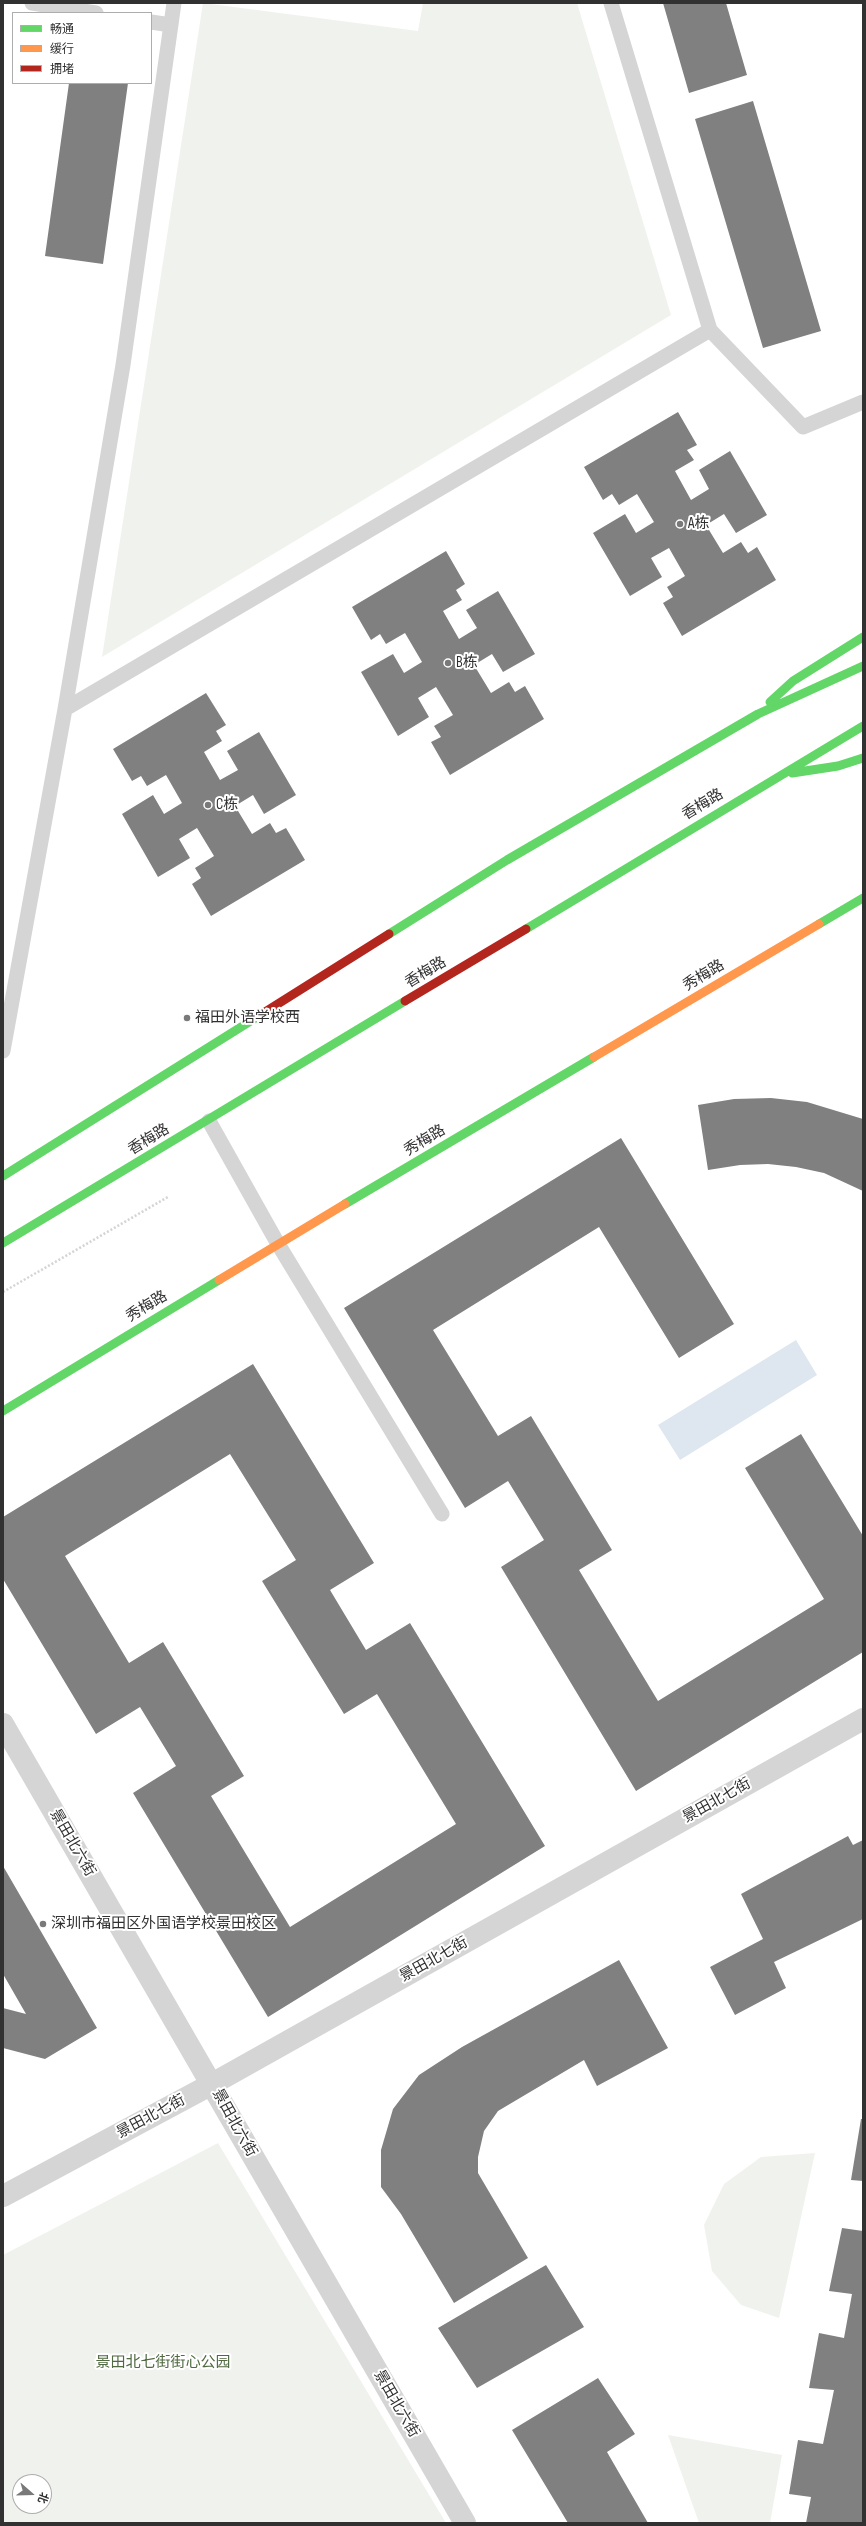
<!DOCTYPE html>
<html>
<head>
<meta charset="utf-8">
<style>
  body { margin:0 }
  #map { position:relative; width:866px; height:2526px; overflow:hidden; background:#fff; font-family:"Sofia Sans Condensed","Noto Sans SC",sans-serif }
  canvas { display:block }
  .frame { position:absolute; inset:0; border:4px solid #313131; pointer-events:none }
  .legend { position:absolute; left:12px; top:12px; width:140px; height:72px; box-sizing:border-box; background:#fff; border:1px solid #adadad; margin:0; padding:5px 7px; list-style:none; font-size:12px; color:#313131 }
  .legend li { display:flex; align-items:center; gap:8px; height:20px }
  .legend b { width:20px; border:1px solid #adadad }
  .north { position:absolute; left:12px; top:2474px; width:40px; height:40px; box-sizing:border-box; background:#fff; border:1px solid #adadad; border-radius:50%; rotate:110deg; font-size:11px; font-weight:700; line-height:16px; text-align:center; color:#313131 }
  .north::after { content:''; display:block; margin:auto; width:14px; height:18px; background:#797979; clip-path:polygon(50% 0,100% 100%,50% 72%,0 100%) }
</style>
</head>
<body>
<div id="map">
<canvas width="866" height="2526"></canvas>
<div class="frame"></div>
<ul class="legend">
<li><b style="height:5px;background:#63d668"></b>畅通</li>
<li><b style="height:5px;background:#ff974d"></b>缓行</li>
<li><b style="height:5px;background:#b3261e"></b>拥堵</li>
</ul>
<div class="north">北</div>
</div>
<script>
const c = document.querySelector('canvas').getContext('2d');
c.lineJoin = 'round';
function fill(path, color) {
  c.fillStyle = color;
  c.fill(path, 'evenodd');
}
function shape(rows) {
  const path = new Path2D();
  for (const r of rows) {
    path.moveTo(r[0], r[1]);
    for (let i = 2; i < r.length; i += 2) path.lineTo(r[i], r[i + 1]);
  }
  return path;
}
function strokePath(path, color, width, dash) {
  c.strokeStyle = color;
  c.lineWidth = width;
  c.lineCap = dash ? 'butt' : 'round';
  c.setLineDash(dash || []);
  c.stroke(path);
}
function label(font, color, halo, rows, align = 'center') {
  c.font = font + ' "Sofia Sans Condensed","Noto Sans SC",sans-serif';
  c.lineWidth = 4;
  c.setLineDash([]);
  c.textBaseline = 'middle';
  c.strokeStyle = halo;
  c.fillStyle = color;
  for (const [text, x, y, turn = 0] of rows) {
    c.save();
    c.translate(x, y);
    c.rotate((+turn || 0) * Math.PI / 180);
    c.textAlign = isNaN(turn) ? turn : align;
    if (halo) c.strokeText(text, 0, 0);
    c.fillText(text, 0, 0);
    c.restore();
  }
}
fill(shape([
  [203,3,418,31,423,3,577,3,671,315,102,657],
  [218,2143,446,2523,3,2523,3,2255],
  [20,2482,44,2482,44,2506,20,2506],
  [815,2153,779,2318,741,2305,712,2271,704,2225,724,2184,761,2157],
  [668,2435,782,2455,770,2523,699,2523]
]), '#f0f3ed');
fill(shape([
  [796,1340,817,1375,680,1460,658,1425]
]), '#dee7f0');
fill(shape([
  [663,3,726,3,747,75,689,93],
  [69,83,128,83,103,264,45,256],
  [753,101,821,331,763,348,695,119],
  [678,412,697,445,687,450,694,460,675,471,691,500,709,489,699,470,730,451,767,515,736,533,724,514,706,525,723,553,741,542,748,553,757,547,776,580,682,636,663,603,673,597,667,587,685,576,669,548,651,558,662,577,630,596,593,533,625,514,636,533,654,522,637,494,619,505,612,494,603,500,584,467],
  [446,551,465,584,456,590,462,600,443,611,459,639,477,628,466,610,498,591,535,654,503,672,492,654,474,665,491,693,509,682,515,692,525,686,544,719,450,775,431,742,441,737,434,726,453,715,436,687,418,698,429,717,398,736,361,672,393,654,404,673,422,662,405,633,386,644,380,634,371,640,352,607],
  [206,693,226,725,216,731,222,741,204,752,220,780,238,770,227,751,259,732,296,795,264,814,253,795,235,806,252,834,270,823,276,833,286,828,305,860,211,916,192,884,201,878,195,868,214,856,197,828,179,839,190,858,158,877,122,814,153,795,164,814,182,803,166,775,147,786,141,776,132,781,113,749],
  [771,1098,807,1102,863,1119,863,1191,824,1173,796,1167,768,1164,740,1165,708,1170,698,1105,734,1099],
  [621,1138,734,1324,679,1358,599,1227,433,1330,498,1436,531,1416,612,1550,579,1570,658,1701,824,1599,745,1468,801,1434,863,1536,863,1652,636,1791,501,1567,544,1540,508,1481,465,1508,344,1308],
  [253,1364,374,1563,330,1590,366,1650,410,1623,545,1846,268,2017,133,1793,176,1766,140,1707,96,1734,3,1579,3,1517],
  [230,1454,296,1560,262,1581,344,1714,377,1694,456,1824,290,1927,211,1796,244,1776,163,1642,129,1663,65,1556],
  [848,1836,853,1845,863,1840,863,1919,774,1962,786,1988,735,2015,710,1967,763,1939,741,1894],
  [3,1866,97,2028,45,2059,3,2048,3,2008,26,2014,3,1974],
  [619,1960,668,2048,597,2086,584,2060,498,2111,484,2131,478,2157,478,2173,528,2258,454,2303,401,2214,381,2187,381,2150,393,2109,419,2075,462,2047],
  [861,2119,863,2119,863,2181,851,2180],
  [842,2228,863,2231,863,2523,806,2523,811,2497,789,2494,798,2440,823,2444,834,2390,809,2388,819,2333,844,2338,852,2294,829,2291],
  [546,2265,584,2327,477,2388,438,2328],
  [598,2378,635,2434,607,2452,648,2523,568,2523,512,2430]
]), '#808080');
strokePath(shape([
  [3,1292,168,1197]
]), '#d4d4d4', 2.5, [2, 2]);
strokePath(shape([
  [32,3,96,13],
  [611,3,710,330],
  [151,22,171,25],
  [65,709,710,330,803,427,863,402],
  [3,1051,65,709,123,365,174,3],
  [209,1121,278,1244,442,1514]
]), '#d5d5d5', 15);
strokePath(shape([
  [3,1724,465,2523],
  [3,2196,212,2084,863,1719]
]), '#d5d5d5', 22);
strokePath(shape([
  [770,702,793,681,863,637],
  [792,773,838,766,863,758],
  [819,924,863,898],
  [526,929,863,726],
  [389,934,507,860,758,714,863,666],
  [3,1176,265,1012],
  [345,1204,594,1057],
  [3,1243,405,1001],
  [3,1411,219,1280]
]), '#63d668', 9);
strokePath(shape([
  [594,1057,819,924],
  [219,1280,345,1204]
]), '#ff974d', 9);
strokePath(shape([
  [405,1001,526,929],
  [265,1012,389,934]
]), '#b3261e', 9);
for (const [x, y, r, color] of [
  [680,524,4,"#797979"],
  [448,663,4,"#797979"],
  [208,805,4,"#797979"],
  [187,1018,4,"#797979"],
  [43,1924,4,"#797979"]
]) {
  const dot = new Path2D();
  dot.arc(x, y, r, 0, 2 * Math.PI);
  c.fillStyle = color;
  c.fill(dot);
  strokePath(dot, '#fff', 1.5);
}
label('15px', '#313131', '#fff', [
  ["A栋",688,524],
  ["B栋",456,663],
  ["C栋",216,805],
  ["福田外语学校西",195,1018],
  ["深圳市福田区外国语学校景田校区",51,1924]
], 'left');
label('15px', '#313131', '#fff', [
  ["香梅路",703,805,-31],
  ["香梅路",426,973,-31],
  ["秀梅路",704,976,-31],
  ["香梅路",149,1140,-31],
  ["秀梅路",425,1141,-31],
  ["秀梅路",147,1307,-31],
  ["景田北七街",717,1801,-29],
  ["景田北六街",72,1843,60],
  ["景田北七街",434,1960,-29],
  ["景田北七街",151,2117,-28],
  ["景田北六街",234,2123,61],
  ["景田北六街",396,2404,60]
]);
label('15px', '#506a42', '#fff', [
  ["景田北七街街心公园",163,2363]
]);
</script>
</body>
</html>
